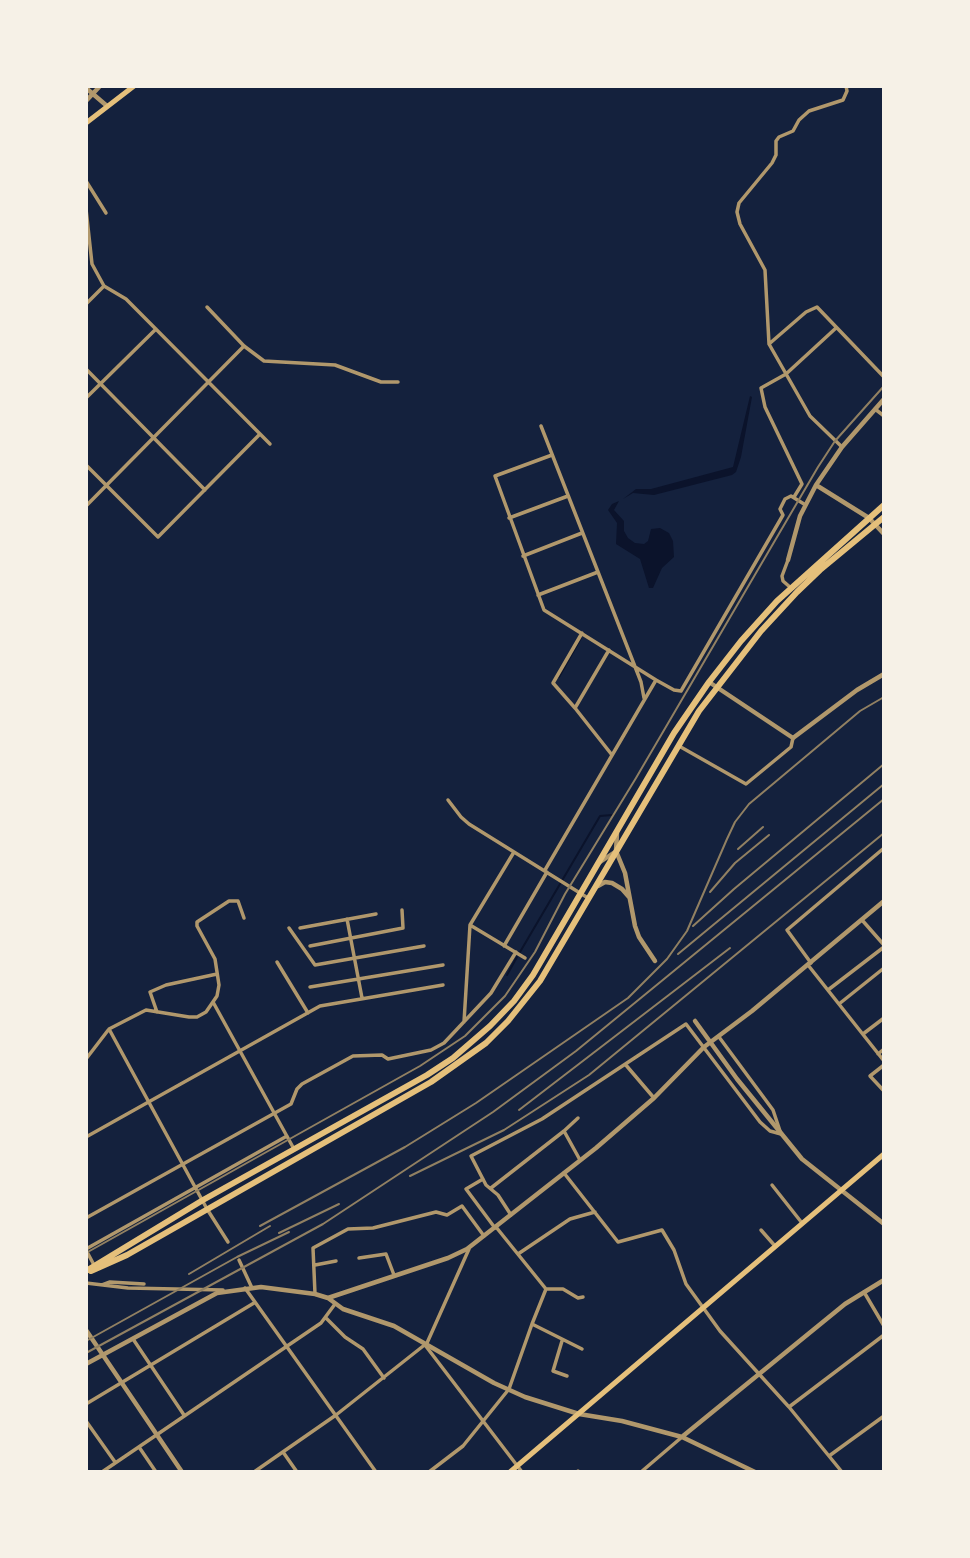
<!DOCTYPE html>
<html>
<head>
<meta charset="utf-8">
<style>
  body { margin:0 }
  #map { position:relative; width:970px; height:1558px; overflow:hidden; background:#14213d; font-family:"DejaVu Sans",sans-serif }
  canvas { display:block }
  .frame { position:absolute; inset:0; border:88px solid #f6f1e7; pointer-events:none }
</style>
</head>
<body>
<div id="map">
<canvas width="970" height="1558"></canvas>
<div class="frame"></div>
</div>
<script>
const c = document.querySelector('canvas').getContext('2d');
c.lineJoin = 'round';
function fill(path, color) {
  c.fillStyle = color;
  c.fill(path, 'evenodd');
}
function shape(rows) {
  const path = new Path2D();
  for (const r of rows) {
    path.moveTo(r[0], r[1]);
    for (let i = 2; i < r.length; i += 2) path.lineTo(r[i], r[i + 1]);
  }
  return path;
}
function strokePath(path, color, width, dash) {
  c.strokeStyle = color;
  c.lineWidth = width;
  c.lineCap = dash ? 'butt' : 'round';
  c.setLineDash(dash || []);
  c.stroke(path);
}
fill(shape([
  [750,396,752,397,741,457,736,472,732,475,654,495,633,493,623,499,636,489,651,489,733,467],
  [619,501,614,510,624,521,624,531,628,538,635,543,644,544,648,541,651,529,660,528,669,533,673,541,674,557,662,568,653,588,649,588,640,559,616,544,617,523,608,510,612,504]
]), '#0b132b');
strokePath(shape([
  [559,677,581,638],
  [520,952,600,816,612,815],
  [507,975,517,957]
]), '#0b132b', 2);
strokePath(shape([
  [86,181,106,213],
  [86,209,92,264,104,286,126,299,270,444],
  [86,304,104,286],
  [207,307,244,346,264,361,335,365,381,382,398,382],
  [769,344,806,312,817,307,884,377],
  [86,369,205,490],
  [86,398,156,329],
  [875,409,884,416],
  [541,426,641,682,644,698],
  [842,447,810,416,769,344,765,270,740,224,737,212,739,203,772,163,776,155,776,141,779,137,793,131,799,120,809,111,843,100,847,91,846,86],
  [86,465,158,537,260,434],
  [794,497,802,484,765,407,761,388,786,374,836,328],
  [86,506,244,346],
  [509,518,568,496],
  [523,556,582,533],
  [788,560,782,576,783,581,791,588],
  [538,595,598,572],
  [609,650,575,708,612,755],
  [656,680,674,690,681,691,783,515,780,509,785,499,791,496,804,504],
  [575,708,553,683,582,633],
  [679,746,746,784,791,747,793,738],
  [448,800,461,817,469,824,588,898],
  [545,870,656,680,544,610,495,476,552,455],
  [347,919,362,998],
  [862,920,884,945],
  [470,925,525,958],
  [289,928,315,965,424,946],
  [300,928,376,914],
  [310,946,403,928,402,910],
  [504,946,547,872],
  [277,962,308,1013],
  [811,963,787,930,884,848],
  [808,965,884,1061],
  [310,987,443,965],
  [828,990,884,947],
  [213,1002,294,1149],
  [839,1004,884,968],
  [157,1012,150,992,166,985,217,974],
  [464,1022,470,925,514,852],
  [109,1029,207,1209,228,1242],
  [863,1034,884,1018],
  [878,1054,884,1049],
  [86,1059,109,1029,146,1010,189,1017,197,1017,206,1012,217,996,219,985,215,959,197,926,197,922,229,901,238,901,244,918],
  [625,1064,654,1098],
  [884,1065,870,1076,884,1091],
  [578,1118,564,1131,580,1160],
  [86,1137,320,1006,443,985],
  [564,1173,618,1242,662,1230,674,1250,686,1284,720,1331,789,1407,842,1472],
  [483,1179,466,1189,495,1228],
  [772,1185,802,1223],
  [491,1188,564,1131],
  [511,1215,498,1195,486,1185,471,1156,542,1119,686,1024,760,1122,770,1131,781,1134,773,1110,719,1037],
  [86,1218,291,1104,297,1089,302,1084,353,1056,382,1055,388,1059,431,1050,444,1043,491,993,516,952],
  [496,1227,546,1289,563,1289,578,1298,583,1297],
  [761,1230,775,1246],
  [86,1249,287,1136],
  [86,1250,94,1265],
  [518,1254,570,1219,595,1212],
  [359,1258,386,1254,394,1275],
  [239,1260,252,1288],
  [315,1265,336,1261],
  [86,1283,128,1288,223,1290],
  [102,1285,110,1282,144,1284],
  [245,1288,376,1472],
  [864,1292,884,1326],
  [315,1294,313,1248,348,1229,373,1228,436,1212,447,1215,462,1206,484,1236],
  [326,1318,345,1337,363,1349,384,1378],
  [532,1324,546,1289],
  [133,1339,184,1415],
  [562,1341,553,1371,567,1376],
  [425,1345,522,1472],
  [86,1404,254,1303],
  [789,1407,884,1335],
  [86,1421,115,1462],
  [139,1447,156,1472],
  [283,1452,297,1472],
  [829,1456,884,1416],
  [578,1471,579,1472],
  [102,1472,321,1323,335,1304],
  [254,1472,336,1415,427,1343,469,1249],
  [429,1472,463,1446,509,1389,532,1324,582,1349],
  [641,1472,682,1437]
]), '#b1986c', 3.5);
strokePath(shape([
  [86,88,107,106],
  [86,101,100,86],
  [816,485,869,518,884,534],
  [788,560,800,516,816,485,842,447,884,399],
  [709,682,793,738,857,690,884,674],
  [617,833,616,851,625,873,635,926,639,937,655,961],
  [600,862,615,852],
  [598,886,605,882,612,883,622,889,629,897],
  [695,1021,737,1079,802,1159,884,1224],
  [328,1298,448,1258,467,1249,596,1148,654,1098,704,1047,752,1011,884,901],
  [86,1330,182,1472],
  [86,1364,217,1293,261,1287,315,1294,328,1298,343,1309,394,1326,494,1383,525,1397,579,1414,622,1421,682,1437,755,1472],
  [683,1436,845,1304,884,1280]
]), '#b1986c', 4.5);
strokePath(shape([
  [510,1472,884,1154]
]), '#e5c07b', 5);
strokePath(shape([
  [86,123,134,86]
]), '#e5c07b', 5);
strokePath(shape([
  [86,1271,203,1200,427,1075,453,1058,490,1026,514,1001,533,975,674,733,709,682,741,641,777,601,884,505],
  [91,1271,127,1255,431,1082,486,1043,508,1021,540,981,699,711,761,631,797,592,820,570,884,517]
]), '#e5c07b', 6);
strokePath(shape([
  [738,849,763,827],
  [710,892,735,863,769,835],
  [693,926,734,889,884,764],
  [678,954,884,784],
  [519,1110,730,948],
  [410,1176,504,1130,589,1075,884,833],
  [260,1226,405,1147,476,1103,628,998,667,959,687,931,727,839,735,822,749,804,860,711,884,697],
  [279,1233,339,1204],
  [86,1253,420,1066,465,1036,505,996,535,952,565,894,636,778,818,467,835,441,884,386],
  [189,1274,270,1226],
  [86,1341,237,1257,289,1232],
  [86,1353,323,1224,493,1112,576,1051,884,799]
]), '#918062', 2);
</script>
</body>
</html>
